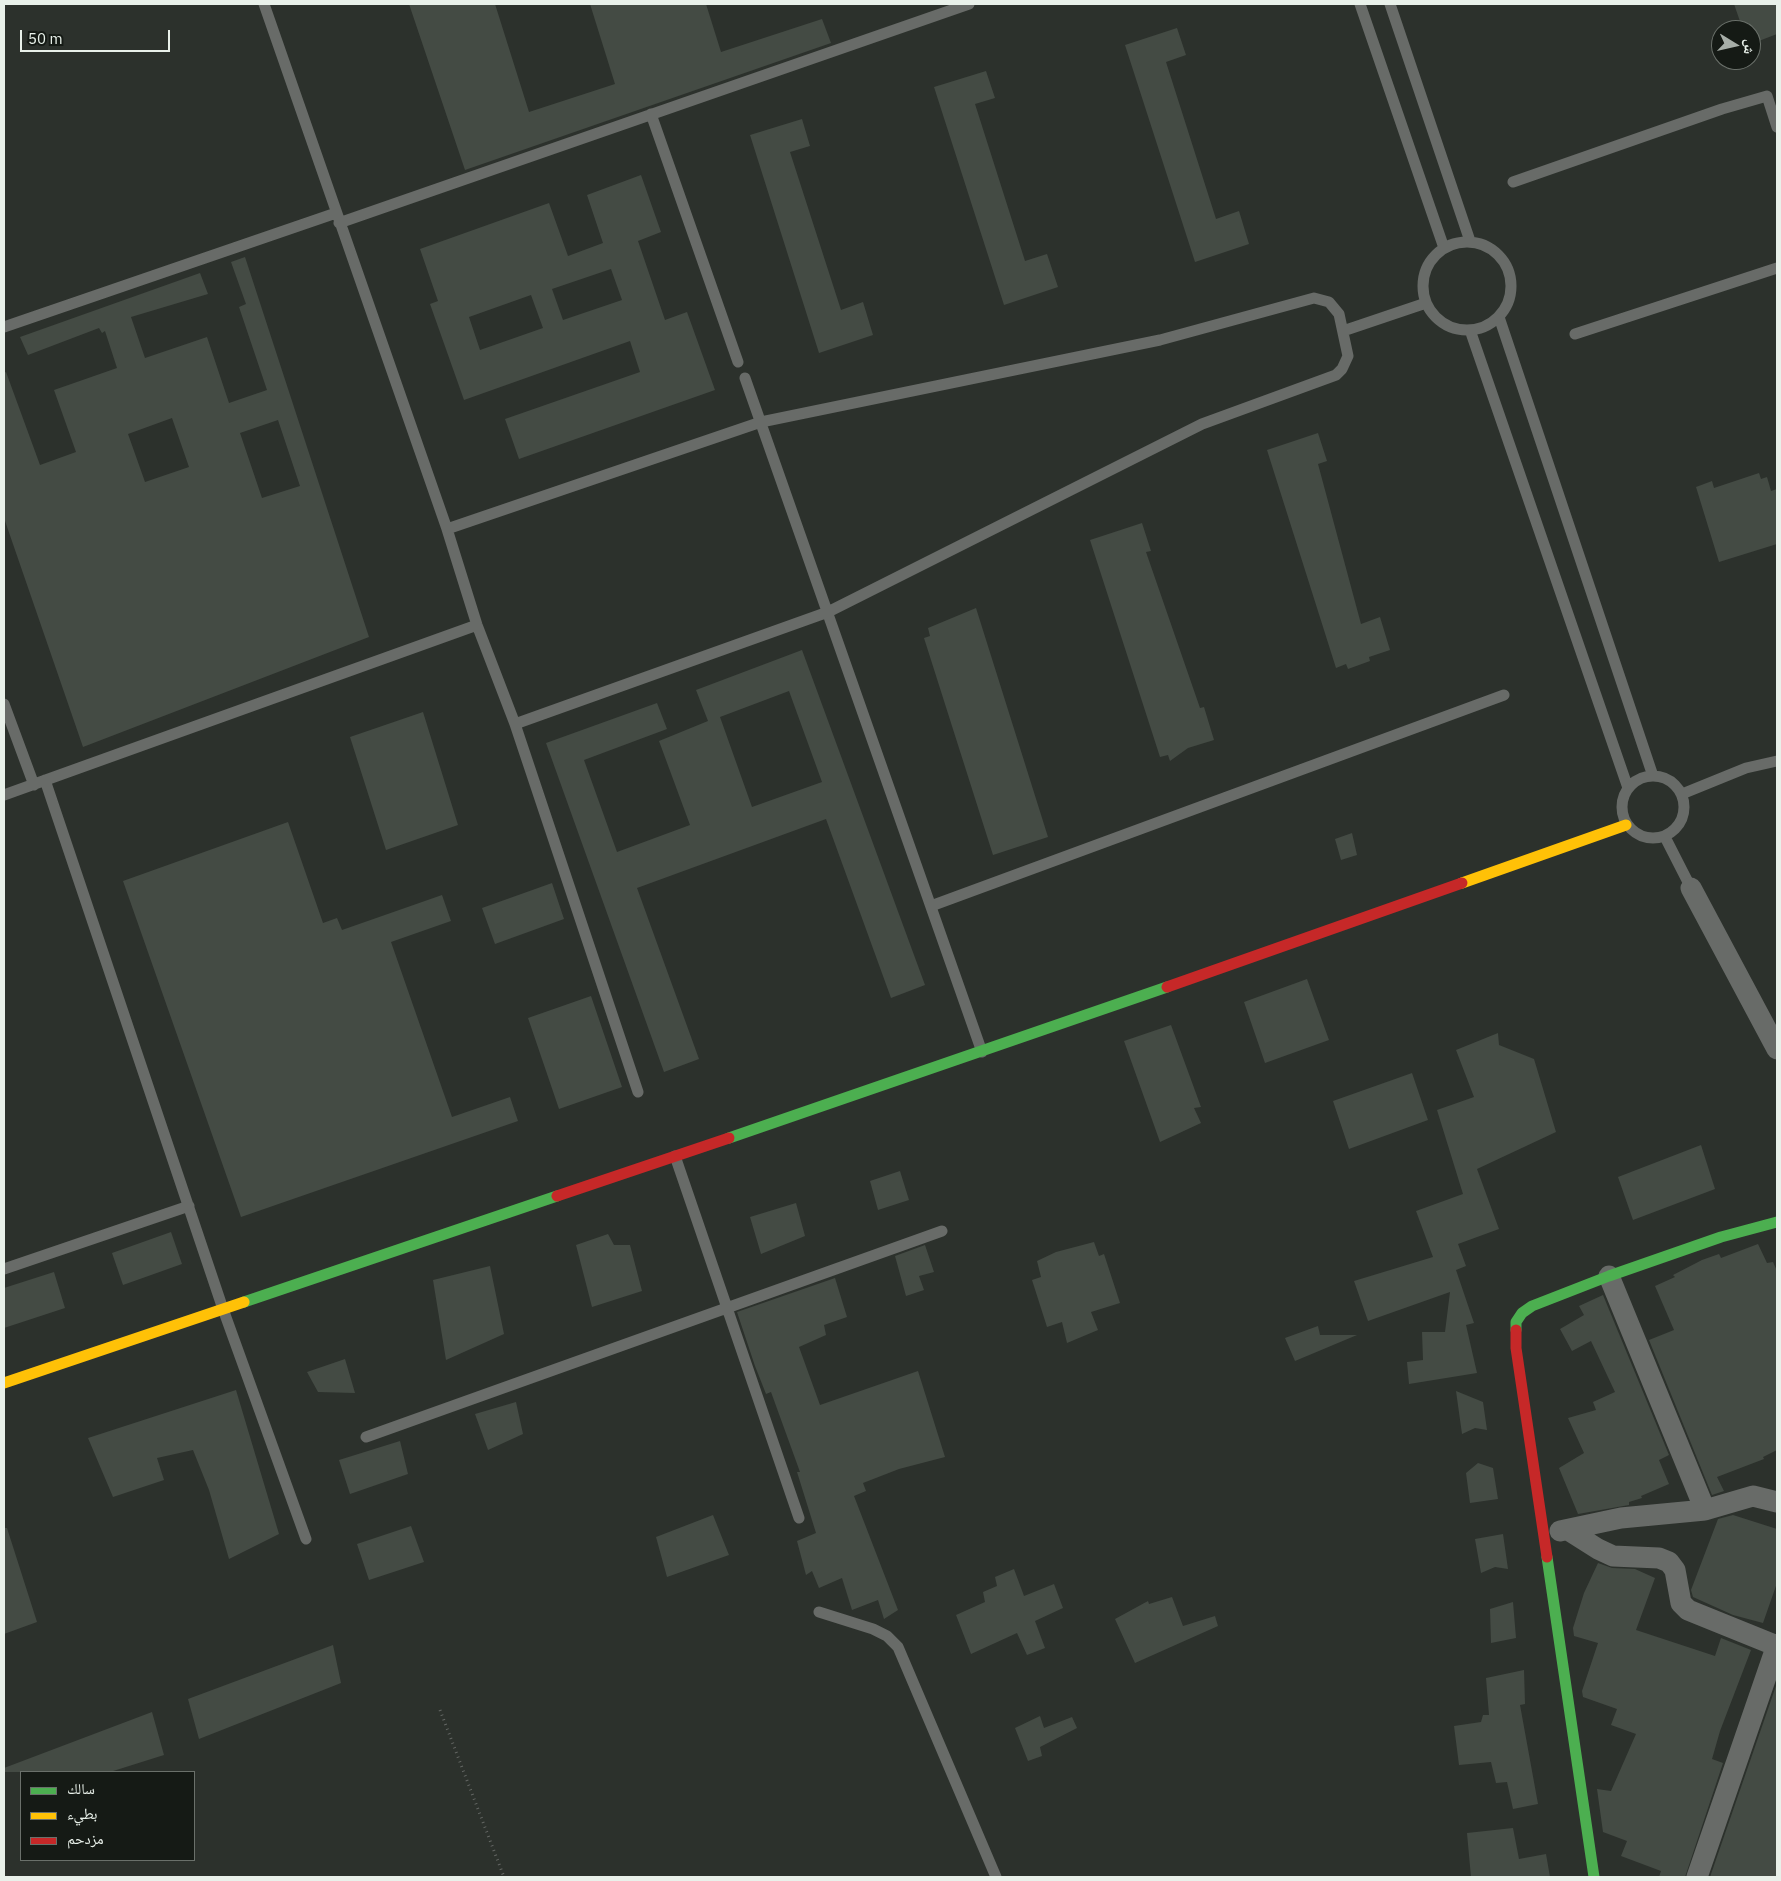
<!DOCTYPE html>
<html>
<head>
<meta charset="utf-8">
<style>
  body { margin:0 }
  #map { position:relative; width:1781px; height:1881px; overflow:hidden; background:#2c312c; font-family:"IBM Plex Sans","Noto Naskh Arabic",sans-serif }
  canvas { display:block }
  .frame { position:absolute; inset:0; border:5px solid #e9f1ea; pointer-events:none }
  .legend { position:absolute; left:20px; top:1771px; width:175px; height:90px; box-sizing:border-box; background:#151a15; border:1px solid #6a706a; margin:0; padding:6px 9px; list-style:none; font-size:15px; color:#e9f1ea }
  .legend li { display:flex; align-items:center; gap:10px; height:25px }
  .legend b { width:25px; border:1px solid #6a706a }
  .north { position:absolute; left:1711px; top:20px; width:50px; height:50px; box-sizing:border-box; background:#151a15; border:1px solid #6a706a; border-radius:50%; rotate:99deg; font-size:14px; font-weight:700; line-height:20px; text-align:center; color:#e9f1ea }
  .north::after { content:''; display:block; margin:auto; width:18px; height:22px; background:#a7aea8; clip-path:polygon(50% 0,100% 100%,50% 72%,0 100%) }
  .scale { position:absolute; left:20px; top:30px; width:150px; height:22px; box-sizing:border-box; border:2px solid #e9f1ea; border-top:0; padding-left:6px; font-size:15px; line-height:18px; white-space:nowrap; color:#e9f1ea; -webkit-text-stroke:4px #151a15; paint-order:stroke }
</style>
</head>
<body>
<div id="map">
<canvas width="1781" height="1881"></canvas>
<div class="frame"></div>
<ul class="legend">
<li><b style="height:6px;background:#4caf50"></b>سالك</li>
<li><b style="height:6px;background:#ffc107"></b>بطيء</li>
<li><b style="height:6px;background:#c62828"></b>مزدحم</li>
</ul>
<div class="north">ش</div>
<div class="scale">50 m</div>
</div>
<script>
const c = document.querySelector('canvas').getContext('2d');
c.lineJoin = 'round';
function fill(path, color) {
  c.fillStyle = color;
  c.fill(path, 'evenodd');
}
function shape(rows) {
  const path = new Path2D();
  for (const r of rows) {
    if (r.length === 3) {
      path.moveTo(r[0] + r[2], r[1]);
      path.arc(r[0], r[1], r[2], 0, 2 * Math.PI);
      continue;
    }
    path.moveTo(r[0], r[1]);
    for (let i = 2; i < r.length; i += 2) path.lineTo(r[i], r[i + 1]);
  }
  return path;
}
function strokePath(path, color, width, dash) {
  c.strokeStyle = color;
  c.lineWidth = width;
  c.lineCap = dash ? 'butt' : 'round';
  c.setLineDash(dash || []);
  c.stroke(path);
}
fill(shape([
  [409,4,495,4,529,112,615,84,590,4,706,4,721,52,822,19,831,43,465,170],
  [1734,4,1777,4,1777,34,1751,44,1751,30,1743,30],
  [1177,28,1186,55,1166,62,1216,219,1239,211,1249,244,1195,262,1125,45],
  [986,71,995,98,975,104,1025,261,1047,254,1058,287,1004,305,934,87],
  [802,119,810,146,790,152,841,310,863,302,873,335,819,353,750,135],
  [641,175,661,232,638,241,665,320,687,312,715,390,519,459,505,419,640,372,630,341,464,400,430,304,438,301,420,249,549,203,568,256,603,243,587,195],
  [611,269,622,300,563,320,552,289],
  [531,295,543,328,480,350,469,317],
  [245,257,369,637,83,747,4,518,4,373,6,372,40,465,76,452,54,390,117,368,105,331,102,333,99,328,28,355,20,337,200,273,208,294,131,317,145,358,207,337,229,403,267,390,239,307,246,304,231,262],
  [172,418,189,467,145,482,128,434],
  [278,420,300,486,262,498,240,433],
  [1318,433,1327,461,1318,464,1361,624,1380,617,1390,650,1369,657,1370,661,1348,669,1346,664,1336,668,1267,450],
  [1759,473,1761,479,1767,477,1771,491,1777,489,1777,544,1719,562,1696,487,1712,481,1714,488],
  [1142,523,1151,551,1146,552,1200,708,1204,707,1214,740,1188,748,1170,761,1168,755,1160,757,1090,540],
  [976,608,1048,837,993,855,924,638,930,636,928,628],
  [802,650,925,985,891,998,826,819,637,888,699,1059,664,1072,546,743,657,703,667,729,584,760,617,852,690,825,659,741,708,721,696,690],
  [789,691,822,782,752,807,720,717],
  [423,712,458,825,386,850,350,737],
  [288,822,323,923,337,918,342,930,442,895,451,921,391,942,452,1117,510,1097,518,1121,241,1217,123,881],
  [1352,833,1357,855,1341,860,1335,839],
  [552,883,564,919,495,944,482,908],
  [1307,979,1329,1040,1265,1063,1244,1002],
  [591,996,622,1087,559,1109,528,1018],
  [1171,1025,1201,1107,1194,1108,1201,1123,1160,1142,1124,1041],
  [1498,1033,1499,1045,1534,1059,1556,1132,1477,1169,1499,1229,1458,1244,1466,1266,1456,1270,1474,1323,1466,1325,1477,1373,1409,1384,1407,1362,1423,1360,1422,1332,1445,1332,1450,1292,1368,1321,1354,1281,1433,1257,1416,1211,1463,1194,1437,1110,1474,1097,1456,1050],
  [1412,1073,1428,1120,1349,1149,1333,1101],
  [1701,1145,1715,1189,1633,1220,1618,1177],
  [900,1171,909,1200,878,1210,870,1181],
  [796,1203,805,1236,761,1254,750,1217],
  [171,1232,182,1264,123,1285,112,1253],
  [608,1234,614,1245,630,1245,642,1291,592,1307,576,1245],
  [1094,1242,1099,1256,1104,1254,1120,1303,1091,1312,1098,1330,1067,1343,1062,1322,1047,1327,1032,1280,1041,1277,1037,1261,1056,1252],
  [1758,1244,1767,1263,1773,1262,1777,1271,1777,1450,1763,1457,1764,1459,1717,1477,1724,1491,1712,1495,1649,1340,1674,1330,1655,1286,1675,1277,1673,1275,1702,1260,1719,1254,1721,1258],
  [925,1245,934,1272,919,1276,924,1290,906,1296,895,1256],
  [490,1266,504,1334,446,1360,433,1280],
  [54,1272,65,1308,4,1328,4,1288],
  [835,1278,847,1317,824,1325,826,1335,799,1347,820,1405,918,1371,945,1457,899,1469,863,1483,866,1491,854,1496,898,1610,884,1619,878,1600,852,1610,842,1578,819,1588,812,1571,806,1575,797,1541,816,1533,797,1472,800,1472,771,1392,766,1394,755,1366,737,1312],
  [1603,1295,1669,1455,1659,1460,1669,1484,1641,1496,1642,1498,1629,1502,1629,1505,1578,1514,1559,1468,1584,1453,1568,1418,1596,1410,1593,1402,1615,1392,1591,1341,1572,1351,1560,1329,1584,1315,1579,1306],
  [1318,1326,1320,1335,1357,1335,1295,1361,1285,1338],
  [345,1359,355,1393,318,1392,307,1372],
  [236,1390,279,1534,229,1559,209,1490,193,1450,157,1458,164,1480,113,1497,88,1438],
  [1456,1391,1483,1402,1487,1430,1475,1428,1462,1434],
  [516,1402,523,1434,488,1450,475,1414],
  [400,1441,408,1474,350,1494,339,1460],
  [1478,1463,1493,1468,1498,1499,1470,1503,1466,1473],
  [713,1515,729,1555,667,1577,656,1537],
  [1733,1515,1777,1529,1777,1583,1763,1623,1733,1615,1693,1597,1691,1590,1718,1519],
  [411,1526,424,1562,369,1580,357,1544],
  [4,1528,7,1528,37,1622,4,1634],
  [1503,1534,1508,1569,1495,1567,1481,1573,1475,1539],
  [1598,1563,1612,1568,1635,1569,1655,1578,1636,1630,1715,1656,1721,1638,1751,1650,1720,1731,1712,1759,1723,1763,1685,1877,1659,1877,1661,1871,1621,1856,1627,1841,1603,1832,1597,1789,1611,1791,1636,1734,1611,1725,1617,1709,1583,1697,1582,1691,1598,1643,1574,1636,1573,1628,1584,1593],
  [1014,1569,1024,1596,1054,1584,1063,1608,1035,1621,1045,1648,1027,1655,1017,1633,971,1654,956,1615,985,1602,983,1592,997,1586,995,1577],
  [1172,1597,1183,1626,1215,1616,1218,1626,1135,1663,1115,1619,1148,1601,1149,1604],
  [1513,1602,1516,1638,1491,1643,1490,1609],
  [333,1645,341,1683,199,1739,188,1699],
  [1524,1670,1525,1704,1520,1705,1538,1804,1513,1809,1507,1782,1496,1783,1491,1762,1459,1765,1454,1726,1481,1722,1483,1715,1489,1715,1486,1678],
  [1777,1683,1777,1877,1710,1877],
  [152,1712,164,1755,110,1772,4,1772,4,1768],
  [1040,1716,1044,1728,1072,1717,1077,1728,1040,1747,1042,1756,1028,1761,1015,1728],
  [1513,1828,1519,1859,1546,1854,1550,1877,1471,1877,1467,1833]
]), '#444b44');
strokePath(shape([
  [440,1710,504,1877]
]), '#636663', 3, [1, 4]);
strokePath(shape([
  [264,4,447,529,477,625,515,724,638,1092],
  [1360,4,1444,248],
  [1390,4,1470,241],
  [651,114,738,362],
  [1513,182,1722,109,1767,96,1777,127],
  [339,223,969,4],
  [1467,286,44],
  [1499,317,1653,776],
  [4,327,336,213],
  [1470,330,1628,788],
  [1343,331,1426,303],
  [1575,334,1777,268],
  [745,378,982,1052],
  [447,529,761,422,1160,340,1314,298,1329,302,1339,314,1348,356,1342,369,1336,375,1202,424,828,612,515,724],
  [4,704,34,785],
  [1653,807,31],
  [45,780,223,1309,306,1539],
  [1682,794,1746,768,1777,761],
  [4,795,477,625],
  [1665,837,1691,888],
  [931,906,1504,695],
  [675,1156,799,1518],
  [4,1269,189,1206],
  [366,1437,942,1231],
  [819,1612,873,1629,887,1636,898,1647,996,1877]
]), '#686b68', 11);
strokePath(shape([
  [1691,888,1777,1049],
  [1609,1276,1705,1510],
  [1568,1530,1598,1549,1613,1556,1659,1558,1669,1562,1675,1570,1681,1603,1688,1610,1777,1646],
  [1560,1531,1621,1518,1705,1510,1753,1496,1777,1502],
  [1697,1877,1777,1645]
]), '#686b68', 21);
strokePath(shape([
  [729,1138,1167,987],
  [244,1302,557,1196],
  [1516,1330,1516,1322,1522,1313,1532,1306,1609,1276,1721,1237,1777,1222],
  [1547,1557,1594,1877]
]), '#4caf50', 11);
strokePath(shape([
  [1462,883,1626,825],
  [4,1383,244,1302]
]), '#ffc107', 11);
strokePath(shape([
  [1167,987,1462,883],
  [557,1196,729,1138],
  [1516,1330,1516,1348,1547,1557]
]), '#c62828', 11);
</script>
</body>
</html>
